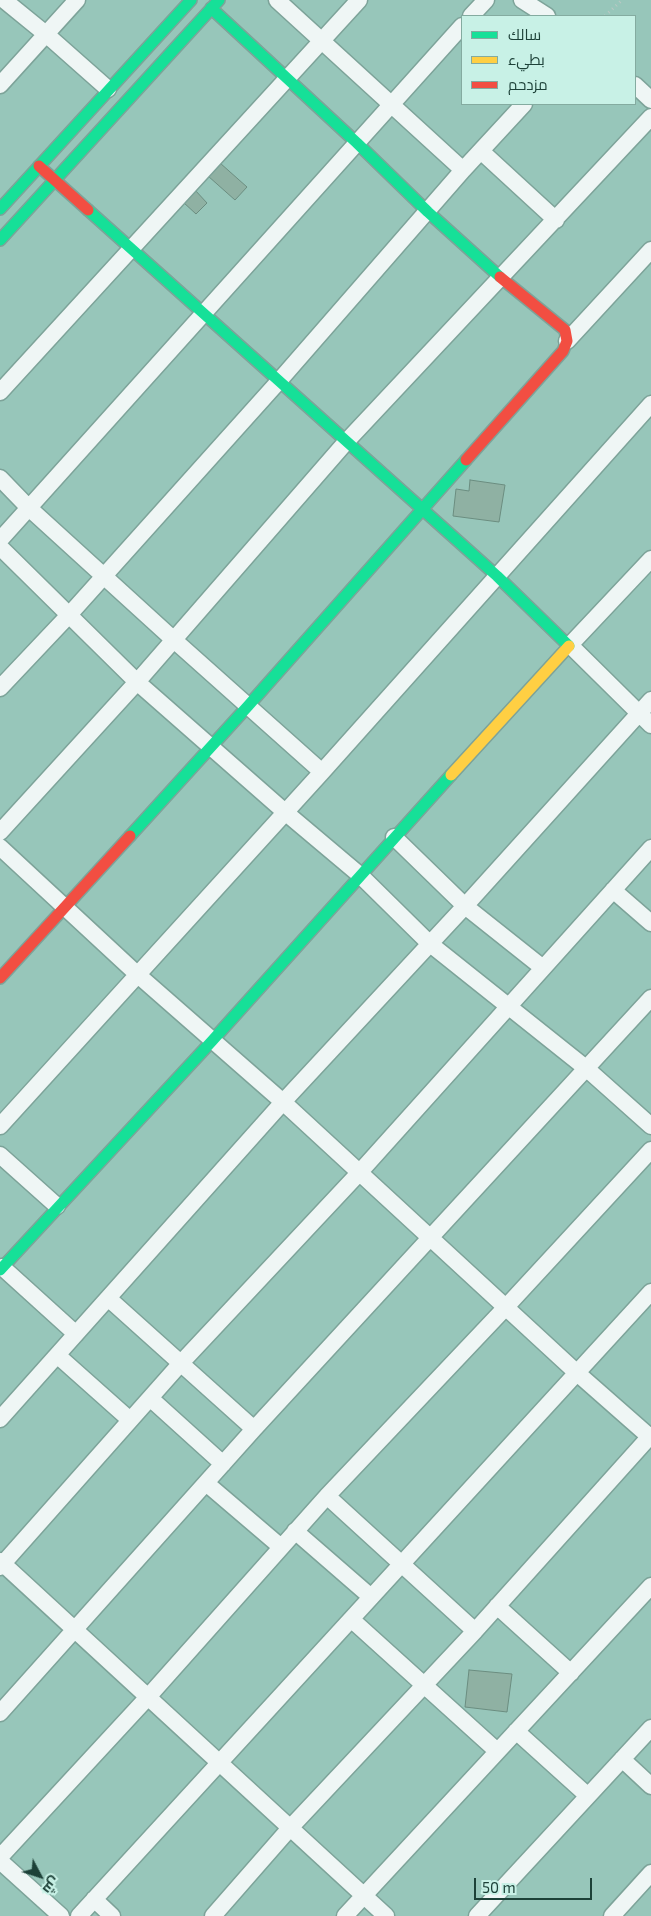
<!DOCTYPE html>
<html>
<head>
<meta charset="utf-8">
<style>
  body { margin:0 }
  #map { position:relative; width:651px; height:1916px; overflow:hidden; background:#97c6ba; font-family:"Exo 2",Cairo,sans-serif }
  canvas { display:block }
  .legend { position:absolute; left:461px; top:15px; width:175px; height:90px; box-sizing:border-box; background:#c8f1e6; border:1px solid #84aba0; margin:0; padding:6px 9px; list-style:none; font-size:15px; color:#1d4138 }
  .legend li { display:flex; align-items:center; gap:10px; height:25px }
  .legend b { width:25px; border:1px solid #84aba0 }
  .north { position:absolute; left:15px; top:1851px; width:50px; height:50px; -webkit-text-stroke:4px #c8f1e6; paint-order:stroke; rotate:130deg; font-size:14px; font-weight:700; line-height:20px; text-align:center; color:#1d4138 }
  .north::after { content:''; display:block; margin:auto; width:18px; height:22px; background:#1d4138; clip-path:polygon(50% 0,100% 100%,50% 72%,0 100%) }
  .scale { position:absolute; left:474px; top:1878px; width:118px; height:22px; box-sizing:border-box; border:2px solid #1d4138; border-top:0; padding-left:6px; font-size:15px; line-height:18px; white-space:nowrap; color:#1d4138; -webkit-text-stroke:4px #c8f1e6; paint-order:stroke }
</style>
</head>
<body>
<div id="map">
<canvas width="651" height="1916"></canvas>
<ul class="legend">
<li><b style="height:6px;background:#16e098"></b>سالك</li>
<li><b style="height:6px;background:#ffcf43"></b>بطيء</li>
<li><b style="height:6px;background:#f24e42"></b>مزدحم</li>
</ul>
<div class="north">ش</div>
<div class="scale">50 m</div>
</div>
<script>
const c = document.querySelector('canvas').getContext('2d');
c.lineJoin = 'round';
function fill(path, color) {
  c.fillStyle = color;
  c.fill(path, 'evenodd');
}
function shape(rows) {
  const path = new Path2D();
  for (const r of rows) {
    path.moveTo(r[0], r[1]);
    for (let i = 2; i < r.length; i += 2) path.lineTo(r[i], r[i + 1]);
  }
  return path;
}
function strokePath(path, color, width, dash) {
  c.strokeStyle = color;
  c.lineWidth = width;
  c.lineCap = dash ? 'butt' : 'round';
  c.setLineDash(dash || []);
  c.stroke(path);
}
const building = shape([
  [220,163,247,187,235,200,208,176,220,163],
  [195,190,207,203,196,214,183,202,195,190],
  [470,480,505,485,499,522,453,516,456,489,469,491,470,480],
  [469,1670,512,1674,507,1712,465,1707,469,1670]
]);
fill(building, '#8fb1a3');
strokePath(building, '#6b8d80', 1);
const street = shape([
  [4,0,47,35,108,89],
  [277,0,463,170],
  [522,0,547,16],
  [471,16,486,0],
  [0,85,77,0],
  [635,85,651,100],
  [482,152,556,220],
  [567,341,651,250],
  [0,392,359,0],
  [0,478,29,508,174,640,322,772],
  [0,540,462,26],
  [0,547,137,682,285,812,361,876,429,943,587,1069,651,1126],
  [651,559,570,645,651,725],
  [0,688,69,615,279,381,463,170,524,104],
  [0,832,137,682,346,442,651,117],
  [394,837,465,906,543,968],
  [0,847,138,975,283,1102,576,1372,651,1438],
  [613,890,651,923],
  [0,1126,322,772,651,404],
  [0,1155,57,1206],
  [2,1267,76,1334],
  [108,1298,254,1429],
  [57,1355,130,1420],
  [150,1398,223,1464],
  [0,1419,283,1102,465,906,651,700],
  [206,1483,281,1547],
  [327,1496,475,1631],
  [295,1531,371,1597],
  [0,1561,386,1916],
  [0,1567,181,1363,359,1173,651,848],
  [497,1606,571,1673],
  [351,1619,497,1751],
  [0,1713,254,1429,651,998],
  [516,1731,588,1796],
  [622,1759,651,1786],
  [0,1857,148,1697,327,1496,506,1307,651,1150],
  [0,1861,61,1916],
  [94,1899,112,1916],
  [79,1916,651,1292],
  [213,1916,290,1828,475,1631,651,1435],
  [345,1916,651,1586],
  [477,1916,651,1728],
  [612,1916,651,1873]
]);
const fast = shape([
  [211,8,357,143,428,212,500,277],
  [0,209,191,0],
  [88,210,497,576,569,646],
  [0,240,219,0],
  [130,836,248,706,466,460],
  [0,1270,212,1041,451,775]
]);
const slow = shape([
  [451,775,569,646]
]);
const jam = shape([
  [39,166,88,210],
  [466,460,563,351,567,341,565,330,500,277],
  [0,978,130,836]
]);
strokePath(street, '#7da399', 19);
strokePath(fast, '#7da399', 14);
strokePath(slow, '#7da399', 14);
strokePath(jam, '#7da399', 14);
strokePath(shape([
  [605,16,622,0]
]), '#bac8c4', 3, [1, 4]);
strokePath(street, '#eff6f5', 16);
strokePath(fast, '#16e098', 11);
strokePath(slow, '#ffcf43', 11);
strokePath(jam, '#f24e42', 11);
</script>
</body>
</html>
